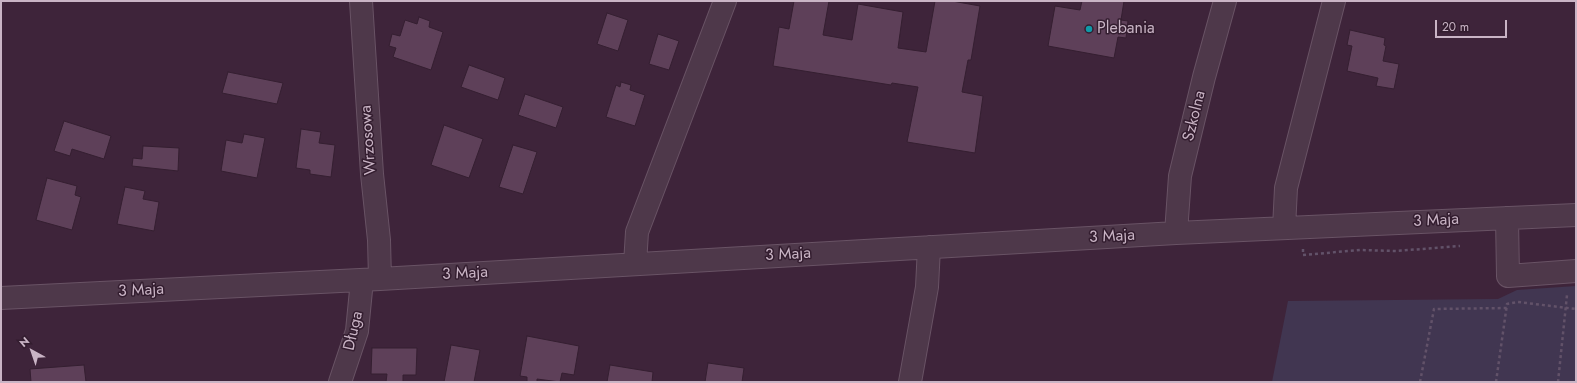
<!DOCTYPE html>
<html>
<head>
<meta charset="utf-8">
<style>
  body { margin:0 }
  #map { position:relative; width:1577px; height:383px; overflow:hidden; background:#3e243a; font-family:Jost,sans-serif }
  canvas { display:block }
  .frame { position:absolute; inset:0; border:2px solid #c9b4c5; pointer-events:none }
  .north { position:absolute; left:12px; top:331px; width:40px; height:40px; -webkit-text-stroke:3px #331d2f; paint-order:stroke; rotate:320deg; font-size:11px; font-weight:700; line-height:16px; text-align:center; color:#c9b4c5 }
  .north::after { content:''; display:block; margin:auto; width:14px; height:18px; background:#c9b4c5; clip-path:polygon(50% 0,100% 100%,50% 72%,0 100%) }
  .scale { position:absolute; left:1435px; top:20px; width:72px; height:18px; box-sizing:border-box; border:2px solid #c9b4c5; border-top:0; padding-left:5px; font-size:12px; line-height:14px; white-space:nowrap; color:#c9b4c5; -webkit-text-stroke:3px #331d2f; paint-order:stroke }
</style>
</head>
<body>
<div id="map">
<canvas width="1577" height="383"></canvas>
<div class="frame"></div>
<div class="north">N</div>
<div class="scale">20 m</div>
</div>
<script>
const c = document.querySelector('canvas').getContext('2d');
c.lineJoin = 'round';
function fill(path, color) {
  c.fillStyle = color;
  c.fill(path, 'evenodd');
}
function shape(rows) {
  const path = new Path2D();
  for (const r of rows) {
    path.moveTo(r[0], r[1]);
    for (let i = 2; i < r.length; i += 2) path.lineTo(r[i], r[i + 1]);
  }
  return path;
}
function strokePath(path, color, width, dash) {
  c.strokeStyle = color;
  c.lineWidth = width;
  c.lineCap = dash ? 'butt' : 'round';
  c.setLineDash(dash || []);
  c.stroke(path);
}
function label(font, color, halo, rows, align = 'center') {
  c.font = font + ' Jost,sans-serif';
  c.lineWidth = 3;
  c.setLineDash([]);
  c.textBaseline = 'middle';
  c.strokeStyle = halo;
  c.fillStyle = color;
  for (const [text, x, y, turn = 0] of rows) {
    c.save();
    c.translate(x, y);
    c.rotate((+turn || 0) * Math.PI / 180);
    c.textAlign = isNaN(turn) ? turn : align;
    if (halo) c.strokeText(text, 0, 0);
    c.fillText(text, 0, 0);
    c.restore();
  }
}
fill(shape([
  [1576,286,1576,382,1272,382,1288,301,1498,299,1517,290]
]), '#413651');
const building = shape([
  [794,1,829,1,823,35,852,40,858,4,903,12,898,48,926,52,935,1,952,1,980,6,971,60,968,60,962,92,983,96,975,153,907,142,918,87,892,83,891,85,773,66,779,27,789,29,794,1],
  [1082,1,1124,1,1121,20,1128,21,1126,38,1118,37,1114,58,1048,46,1055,6,1080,10,1082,1],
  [607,13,628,20,618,51,597,44,607,13],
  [419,17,430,21,429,27,443,32,431,70,393,57,396,48,389,46,392,34,400,36,405,20,417,24,419,17],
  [1350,30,1385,38,1384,45,1386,46,1383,61,1399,64,1394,89,1376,86,1378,78,1347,71,1352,46,1347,45,1350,30],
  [658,34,679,41,669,70,649,64,658,34],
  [469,65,505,78,498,100,461,87,469,65],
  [228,72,283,83,277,104,222,93,228,72],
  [621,82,631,85,630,90,645,95,635,126,606,117,616,85,620,87,621,82],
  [525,94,563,107,556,128,518,115,525,94],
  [64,121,111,136,104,159,72,149,70,156,54,151,64,121],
  [444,125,483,139,469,178,431,165,444,125],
  [301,129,321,132,319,143,335,145,331,177,310,174,310,170,296,168,301,129],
  [244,134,265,138,257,178,221,171,226,140,242,143,244,134],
  [513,145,537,152,523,194,499,187,513,145],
  [143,146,179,148,178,171,132,166,133,158,142,159,143,146],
  [47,178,77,186,75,195,81,197,72,230,36,220,47,178],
  [125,187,145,191,143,199,159,202,154,231,117,224,125,187],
  [527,336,579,346,574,375,562,373,560,382,537,379,537,382,527,382,527,377,520,376,527,336],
  [451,345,480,350,474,382,444,382,451,345],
  [372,348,417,348,416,375,403,375,403,382,386,382,387,374,371,374,372,348],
  [708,363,744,368,742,382,705,382,708,363],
  [84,365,86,382,31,382,30,369,84,365],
  [610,365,653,372,652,382,607,382,610,365]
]);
fill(building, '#5e4059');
strokePath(building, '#351f31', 1);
const minor = shape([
  [361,1,372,174,379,240,380,279],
  [1507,218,1508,276,1576,271],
  [1284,228,1286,188,1334,1],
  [1176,233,1180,176,1204,77,1225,1],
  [635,264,637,232,725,1],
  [1,298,380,279,1176,233,1576,215],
  [340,382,357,331,362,280],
  [910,382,927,287,929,247]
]);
strokePath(minor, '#695365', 24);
strokePath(shape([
  [1303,249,1303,255,1360,250,1396,251,1460,246],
  [1420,382,1434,309,1507,308],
  [1496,382,1507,304,1518,302,1576,309],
  [1558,382,1567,295]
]), '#625269', 2.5, [3, 3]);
strokePath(minor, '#4e384a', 22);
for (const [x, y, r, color] of [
  [1089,29,4,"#0f9aa8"]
]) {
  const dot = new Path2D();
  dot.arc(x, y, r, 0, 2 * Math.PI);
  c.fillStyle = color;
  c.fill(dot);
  strokePath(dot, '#331d2f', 1.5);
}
label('16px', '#c9b4c5', '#331d2f', [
  ["Plebania",1097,29]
], 'left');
label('16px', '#c9b4c5', '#331d2f', [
  ["Szkolna",1195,116,-76],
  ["Wrzosowa",369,140,-94],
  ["3 Maja",1436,221,-3],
  ["3 Maja",1112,237,-3],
  ["3 Maja",788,255,-3],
  ["3 Maja",465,274,-3],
  ["3 Maja",141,291,-3],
  ["Długa",354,331,-77]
]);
</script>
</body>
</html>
